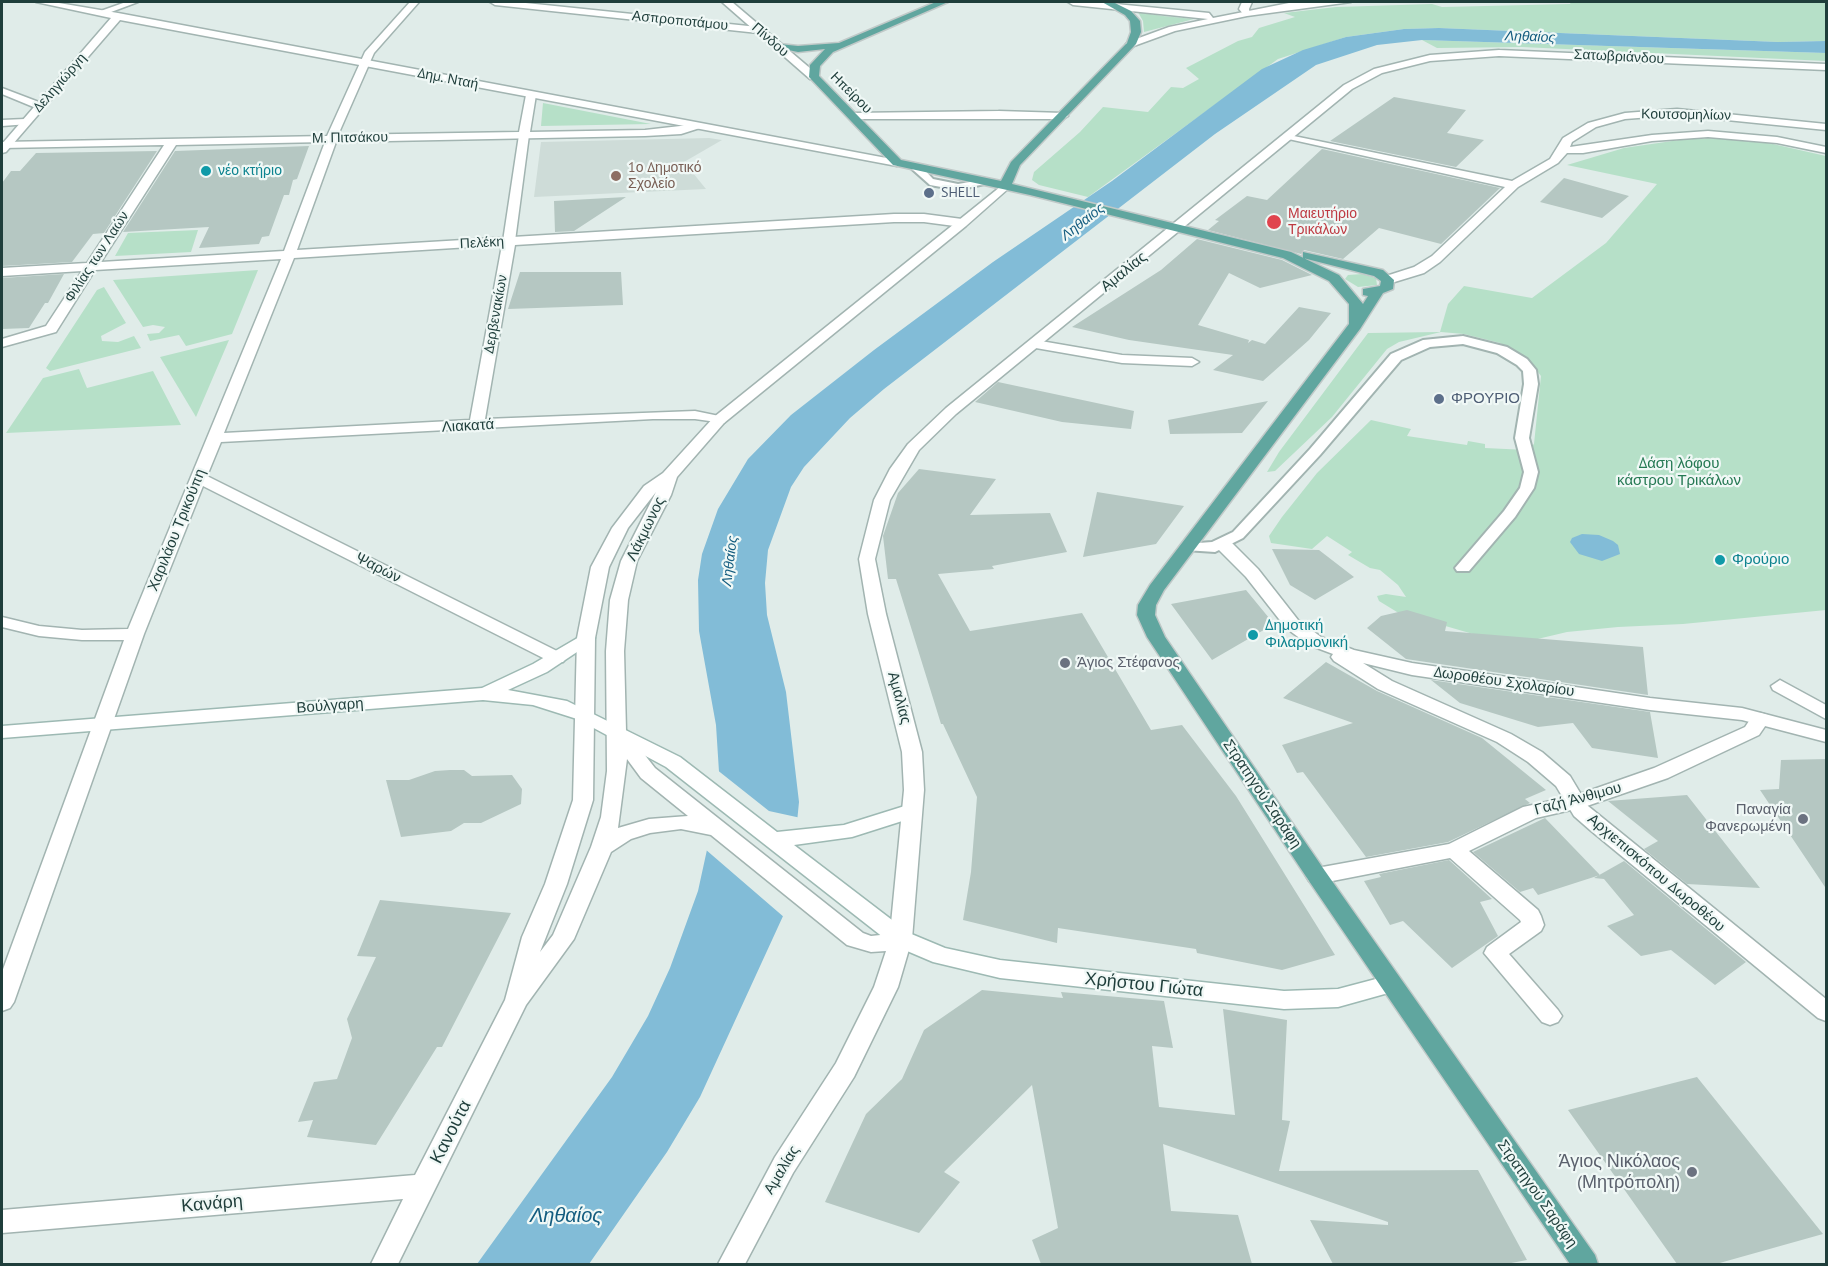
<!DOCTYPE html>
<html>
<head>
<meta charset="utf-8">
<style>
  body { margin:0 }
  #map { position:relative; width:1828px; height:1266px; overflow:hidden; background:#e0ece9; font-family:"PT Sans",sans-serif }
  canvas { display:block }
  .frame { position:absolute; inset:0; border:3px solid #1f3e3b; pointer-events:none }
</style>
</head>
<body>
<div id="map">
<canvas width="1828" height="1266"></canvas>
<div class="frame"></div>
</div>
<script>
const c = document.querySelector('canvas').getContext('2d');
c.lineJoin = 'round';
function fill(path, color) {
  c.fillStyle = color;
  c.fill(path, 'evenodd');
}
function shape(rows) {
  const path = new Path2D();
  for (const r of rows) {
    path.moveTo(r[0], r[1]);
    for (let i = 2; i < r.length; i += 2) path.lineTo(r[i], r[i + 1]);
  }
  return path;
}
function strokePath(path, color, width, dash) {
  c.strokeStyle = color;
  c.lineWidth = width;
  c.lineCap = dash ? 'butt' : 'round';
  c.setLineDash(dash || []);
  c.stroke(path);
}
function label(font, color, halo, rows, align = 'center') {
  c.font = font + ' "PT Sans",sans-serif';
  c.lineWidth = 4.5;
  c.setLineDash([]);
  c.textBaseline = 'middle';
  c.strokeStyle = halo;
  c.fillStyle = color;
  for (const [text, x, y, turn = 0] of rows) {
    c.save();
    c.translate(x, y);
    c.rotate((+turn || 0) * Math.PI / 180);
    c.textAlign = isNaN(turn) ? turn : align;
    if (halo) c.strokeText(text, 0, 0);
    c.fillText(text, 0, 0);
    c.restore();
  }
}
fill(shape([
  [709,138,722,140,684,162,706,189,534,197,541,142]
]), '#cedcd8');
fill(shape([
  [1571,2,1826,2,1826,41,1778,42,1439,28,1404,29,1346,37,1278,59,1088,197,1039,185,1032,180,1034,172,1080,132,1103,107,1148,112,1171,87,1183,88,1199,79,1186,68,1238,41,1252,37,1259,28,1295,17,1284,13,1336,7,1432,4,1442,7,1570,4],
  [1138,12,1163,16,1194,19,1144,32,1143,21],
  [1422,40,1826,53,1826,61,1522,47,1437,48],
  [543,103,651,124,541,126],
  [1715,138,1764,142,1826,156,1826,610,1683,624,1618,627,1567,632,1529,641,1480,636,1397,612,1379,601,1377,596,1386,594,1406,597,1398,585,1380,570,1370,568,1348,555,1352,552,1327,536,1312,549,1271,543,1269,536,1282,517,1317,473,1371,420,1411,429,1407,436,1467,445,1468,441,1485,444,1485,448,1527,450,1534,444,1541,376,1532,364,1500,343,1464,334,1441,332,1399,342,1387,349,1332,417,1275,471,1267,472,1279,452,1368,333,1440,332,1448,304,1464,286,1532,298,1606,243,1657,184,1567,165,1624,148,1686,139],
  [198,230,191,252,115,256,128,233],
  [258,270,232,334,186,346,179,335,150,341,147,334,159,333,165,327,153,325,143,327,113,280],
  [1362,274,1376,278,1377,285,1358,287,1345,279,1348,275],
  [104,287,126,323,101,336,102,341,118,342,134,336,141,348,50,371,46,368,97,290],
  [229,340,196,417,160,357],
  [79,369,87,388,153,371,181,425,6,433,43,378]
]), '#b6e0c8');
fill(shape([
  [1439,28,1778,42,1826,41,1826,53,1422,40,1377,45,1316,65,1215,134,884,389,850,418,804,467,791,487,768,550,765,583,767,615,786,692,799,802,789,903,700,1097,667,1152,589,1264,477,1264,612,1077,648,1016,670,968,698,891,715,813,719,772,716,725,699,631,698,580,702,554,718,509,748,459,791,415,874,350,993,262,1112,181,1262,69,1303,50,1346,37,1404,29],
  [1582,534,1599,535,1613,541,1618,545,1620,554,1602,561,1579,554,1570,542,1572,538]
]), '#82bcd7');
fill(shape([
  [716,769,769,811,801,818,792,903,785,918,705,849,712,813]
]), '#e0ece9');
fill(shape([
  [1394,97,1466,110,1447,133,1484,140,1456,167,1330,141],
  [309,146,297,179,293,180,289,195,284,195,269,236,262,237,259,244,199,248,209,227,123,232,175,151],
  [1322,149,1500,188,1441,244,1379,228,1343,259,1304,250,1301,254,1208,230,1219,221,1215,220,1247,196,1267,200],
  [157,151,104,233,93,234,72,262,2,266,2,183,11,171,20,171,36,153],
  [1564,178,1600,188,1629,196,1602,218,1540,202],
  [626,197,574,231,555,232,554,201],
  [1197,239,1282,260,1312,275,1260,288,1229,273,1198,325,1249,340,1248,343,1252,340,1265,344,1299,307,1331,313,1309,340,1263,381,1213,370,1233,355,1129,340,1072,327,1161,270],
  [520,272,621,272,623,305,508,309],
  [64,274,48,303,45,303,29,328,2,329,2,278],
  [998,382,1134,411,1131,429,1062,422,975,402],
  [1268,401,1242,433,1170,434,1168,420],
  [919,469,996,479,970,515,1050,513,1067,552,992,566,994,569,938,574,970,631,1082,613,1151,730,1182,725,1236,796,1335,955,1282,970,1197,953,1196,949,1058,928,1057,943,963,920,971,872,977,797,943,724,941,724,896,579,888,579,883,536,898,493],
  [1097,492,1184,506,1156,544,1083,557],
  [1272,549,1319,550,1354,577,1315,600,1290,585],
  [1246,590,1274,624,1212,660,1171,604],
  [1407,610,1447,622,1445,631,1643,647,1648,695,1406,659,1367,628,1381,616],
  [1326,662,1377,691,1482,738,1546,790,1525,799,1530,803,1448,842,1366,857,1303,772,1297,773,1282,745,1353,723,1283,698],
  [1431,680,1650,712,1658,758,1592,748,1573,723,1538,727,1460,703],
  [1827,759,1827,890,1760,790,1779,789,1781,760],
  [450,770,464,770,472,776,512,775,522,789,521,804,481,823,464,823,451,831,401,837,386,780,409,780,435,771],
  [1687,795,1760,888,1687,884,1644,849,1658,841,1608,801],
  [1545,818,1600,875,1538,895,1533,888,1520,892,1473,852],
  [1449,860,1492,899,1480,902,1498,936,1452,968,1403,921,1390,925,1364,881,1381,877,1379,874],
  [1624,861,1746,962,1715,985,1671,950,1641,956,1607,926,1634,915,1604,879,1594,878],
  [380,900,511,913,442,1047,437,1047,376,1145,307,1137,313,1120,298,1122,314,1082,337,1079,352,1038,347,1019,376,957,357,956],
  [982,990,1063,998,1061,992,1164,1001,1173,1048,1152,1046,1159,1107,1235,1115,1223,1009,1287,1020,1282,1120,1290,1121,1279,1171,1478,1170,1527,1260,1506,1264,1333,1264,1310,1220,1388,1225,1388,1222,1163,1144,1171,1211,1238,1215,1252,1264,1041,1264,1032,1240,1058,1228,1032,1085,944,1172,960,1182,919,1233,825,1202,866,1114,902,1079,924,1030],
  [1697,1077,1823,1234,1716,1264,1677,1264,1568,1110]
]), '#b5c7c2');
const service = shape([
  [912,165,920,165,933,179,958,184,988,179,993,182,958,190,930,185,912,169,912,165],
  [1463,336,1507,347,1527,359,1536,370,1538,384,1529,438,1538,472,1534,488,1515,517,1469,571,1457,571,1455,568,1504,511,1520,488,1524,472,1515,438,1524,384,1523,371,1517,365,1497,353,1463,344,1430,347,1401,360,1320,455,1243,538,1215,552,1185,550,1182,547,1185,544,1212,542,1233,532,1310,449,1391,354,1423,340,1463,336]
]);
const pedestrian = shape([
  [524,132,529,135,515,241,509,245,503,241,519,135,524,132],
  [1780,680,1826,705,1826,719,1773,690,1771,686,1780,680],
  [1760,713,1767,715,1770,719,1759,735,1668,778,1584,807,1536,818,1469,851,1538,910,1541,916,1544,925,1541,931,1509,954,1558,1010,1562,1016,1558,1022,1550,1025,1542,1022,1484,953,1487,947,1521,922,1520,920,1450,858,1317,884,1309,881,1306,876,1309,871,1317,868,1449,844,1523,807,1574,796,1654,768,1745,727,1753,715,1760,713]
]);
const minor = shape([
  [126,2,138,2,103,15,95,13,126,2],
  [410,2,419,2,374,53,338,135,519,132,526,95,531,92,536,95,530,132,645,130,698,124,703,127,681,134,645,136,336,142,297,250,894,214,924,214,962,219,968,223,962,227,924,222,894,222,515,245,485,419,695,411,724,417,726,420,724,423,695,419,653,419,221,442,207,476,563,654,566,658,563,662,551,662,203,486,144,634,14,1002,10,1008,2,1011,2,972,124,640,82,640,39,636,2,627,2,617,39,626,82,630,128,629,281,259,95,270,56,332,2,347,2,339,46,326,82,271,2,276,2,268,87,263,164,145,2,148,2,142,327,136,365,52,410,2],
  [325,142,284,251,101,262,176,145,325,142],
  [502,245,470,420,224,433,294,258,502,245],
  [490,2,516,2,758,27,763,30,758,33,495,5,490,2],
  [1242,2,1252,2,1249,9,1250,15,1244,15,1239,9,1242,2],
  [2,88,44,104,45,106,36,108,2,94,2,88],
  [1677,109,1826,124,1826,130,1677,115,1625,119,1596,127,1572,142,1570,147,1652,135,1708,131,1777,137,1826,147,1826,153,1777,143,1708,137,1652,141,1583,153,1567,153,1558,163,1518,187,1440,262,1424,273,1388,284,1382,280,1383,277,1414,267,1432,256,1505,187,1284,138,1289,135,1512,181,1550,159,1563,138,1588,123,1625,113,1677,109],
  [999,111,1063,113,1068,116,1063,119,853,119,848,116,853,113,999,111],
  [25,119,30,122,29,124,2,126,2,120,25,119],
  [1035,340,1122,355,1192,358,1199,362,1192,366,1122,363,1030,347,1028,344,1035,340],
  [1224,540,1230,541,1258,569,1298,620,1321,637,1354,650,1412,663,1650,698,1742,708,1826,730,1826,742,1742,720,1650,710,1412,675,1363,663,1392,681,1511,734,1542,752,1570,776,1588,806,1826,999,1826,1021,1818,1018,1590,830,1574,816,1556,786,1528,762,1497,742,1378,689,1334,661,1331,657,1333,654,1309,645,1286,628,1246,577,1218,549,1216,545,1224,540]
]);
const tertiary = shape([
  [36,2,53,2,118,13,897,160,903,163,897,166,120,20,6,152,2,153,2,144,111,18,36,2],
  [722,2,732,2,818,75,818,79,810,79,722,2],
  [1068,2,1095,2,1209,13,1213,18,1294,2,1351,2,1247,16,1175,31,1131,47,1126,44,1128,42,1169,27,1208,19,1073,5,1068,2],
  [1499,50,1826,64,1826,70,1499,56,1430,61,1382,73,1352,89,956,414,919,450,890,500,875,559,886,614,922,752,924,790,912,939,898,987,854,1077,793,1173,745,1264,718,1264,775,1157,836,1063,874,987,886,951,871,952,847,945,711,835,681,829,650,833,631,839,611,852,574,939,526,1005,398,1264,371,1264,403,1199,2,1233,2,1210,415,1175,505,1000,522,937,545,884,573,800,577,638,591,567,612,528,644,486,663,473,714,417,1005,183,1011,186,1009,188,966,226,724,423,677,477,671,495,637,561,628,600,624,651,626,731,655,768,863,933,871,936,890,934,904,790,902,752,868,614,859,559,874,500,890,469,908,444,946,408,1344,85,1374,69,1430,55,1499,50],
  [656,492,621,561,610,600,606,651,607,771,601,817,591,847,553,935,540,952,567,884,593,800,595,638,609,567,628,528,656,492],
  [627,759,641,778,688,816,649,819,618,828,627,759]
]);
const secondary = shape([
  [586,633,595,638,592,642,547,672,508,690,567,701,680,757,777,832,844,825,911,804,918,806,921,811,918,816,852,837,794,845,909,933,945,948,1000,960,1284,991,1338,989,1391,975,1399,978,1402,984,1399,990,1338,1007,1284,1009,1000,978,933,962,893,945,666,767,577,719,533,705,483,700,2,738,2,726,482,688,533,664,586,633]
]);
const primary = shape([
  [936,2,948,2,833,52,820,66,819,76,901,160,1001,181,1011,162,1127,43,1131,32,1130,21,1125,15,1102,2,1113,2,1131,11,1140,21,1141,32,1136,44,1020,165,1012,184,1291,252,1339,275,1363,304,1368,296,1363,295,1363,289,1380,286,1381,281,1374,276,1303,258,1303,252,1383,270,1394,280,1393,289,1383,293,1360,329,1164,590,1156,605,1155,615,1165,637,1325,871,1595,1255,1598,1264,1570,1264,1309,881,1147,637,1137,615,1138,605,1150,585,1349,324,1349,304,1329,281,1283,258,1030,195,893,165,809,77,810,65,825,49,798,52,774,47,779,44,798,46,839,43,936,2]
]);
strokePath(service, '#a2b4b1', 4);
strokePath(pedestrian, '#a2b4b1', 3);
strokePath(minor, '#a2b4b1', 3);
strokePath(tertiary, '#a2b4b1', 3);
strokePath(secondary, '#9db9b3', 3);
strokePath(primary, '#c0c9c8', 3);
fill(service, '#fff');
fill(pedestrian, '#fff');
fill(minor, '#fff');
fill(tertiary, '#fff');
fill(secondary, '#fff');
fill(primary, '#60a69f');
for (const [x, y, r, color] of [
  [206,171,6,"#0f9aa8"],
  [616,176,6,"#8d6e63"],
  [929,193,6,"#5c6f8a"],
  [1274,222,8,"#e0444e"],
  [1439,399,6,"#5c6f8a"],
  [1720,560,6,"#0f9aa8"],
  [1253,635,6,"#0f9aa8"],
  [1065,663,6,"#6b7280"],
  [1803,819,6,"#6b7280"],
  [1692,1172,6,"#6b7280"]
]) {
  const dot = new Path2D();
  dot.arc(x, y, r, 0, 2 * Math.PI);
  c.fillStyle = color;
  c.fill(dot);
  strokePath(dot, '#f0f8f6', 2);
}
label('14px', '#1f3e3b', '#f0f8f6', [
  ["Ασπροποτάμου",680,21,6],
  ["Πίνδου",770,40,41],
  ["Σατωβριάνδου",1619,57,3],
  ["Δημ. Νταή",448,79,11],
  ["Δεληγιώργη",60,83,-49],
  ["Ηπείρου",851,93,45],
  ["Κουτσομηλίων",1686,115,1],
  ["Μ. Πιτσάκου",350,138,-1],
  ["Πελέκη",482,243,-3],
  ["Φιλίας των Λαών",97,257,-57],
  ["Δερβενακίων",496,314,-80]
]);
label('italic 14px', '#135c7f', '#f0f8f6', [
  ["Ληθαίος",1530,37,2],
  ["Ληθαίος",1083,222,-38],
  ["Ληθαίος",730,561,-83]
]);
label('14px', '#785e54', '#f0f8f6', [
  ["1ο Δημοτικό",628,168],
  ["Σχολείο",628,184]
], 'left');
label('14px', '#0d838f', '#f0f8f6', [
  ["νέο κτήριο",218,171]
], 'left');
label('14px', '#4e5e75', '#f0f8f6', [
  ["SHELL",941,193]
], 'left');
label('14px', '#be3a42', '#f0f8f6', [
  ["Μαιευτήριο",1288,214],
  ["Τρικάλων",1288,230]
], 'left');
label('15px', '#1f3e3b', '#f0f8f6', [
  ["Αμαλίας",1124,272,-39],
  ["Λιακατά",468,426,-3],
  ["Λάκμωνος",646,529,-64],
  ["Χαριλάου Τρικούπη",177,530,-68],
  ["Ψαρών",378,568,27],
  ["Δωροθέου Σχολαρίου",1504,682,8],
  ["Αμαλίας",899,698,75],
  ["Βούλγαρη",330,706,-4],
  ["Στρατηγού Σαράφη",1262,794,56],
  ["Γαζή Άνθιμου",1578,799,-15],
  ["Αρχιεπισκόπου Δωροθέου",1656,873,40],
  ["Αμαλίας",782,1170,-59],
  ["Στρατηγού Σαράφη",1537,1194,55]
]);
label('15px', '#4e5e75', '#f0f8f6', [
  ["ΦΡΟΥΡΙΟ",1451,399]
], 'left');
label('15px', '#257953', '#f0f8f6', [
  ["Δάση λόφου",1679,464],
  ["κάστρου Τρικάλων",1679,481]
]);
label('15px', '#0d838f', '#f0f8f6', [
  ["Φρούριο",1732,560],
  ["Δημοτική",1265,626],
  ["Φιλαρμονική",1265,643]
], 'left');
label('15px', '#5b616d', '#f0f8f6', [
  ["Άγιος Στέφανος",1077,663],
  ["Παναγία",1791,810,"right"],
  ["Φανερωμένη",1791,827,"right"]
], 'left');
label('18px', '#1f3e3b', '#f0f8f6', [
  ["Χρήστου Γιώτα",1144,985,6],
  ["Κανούτα",451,1132,-63],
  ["Κανάρη",212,1204,-5]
]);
label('18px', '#5b616d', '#f0f8f6', [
  ["Άγιος Νικόλαος",1680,1162],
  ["(Μητρόπολη)",1680,1183]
], 'right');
label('italic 20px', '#135c7f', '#f0f8f6', [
  ["Ληθαίος",566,1216]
]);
</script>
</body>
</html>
